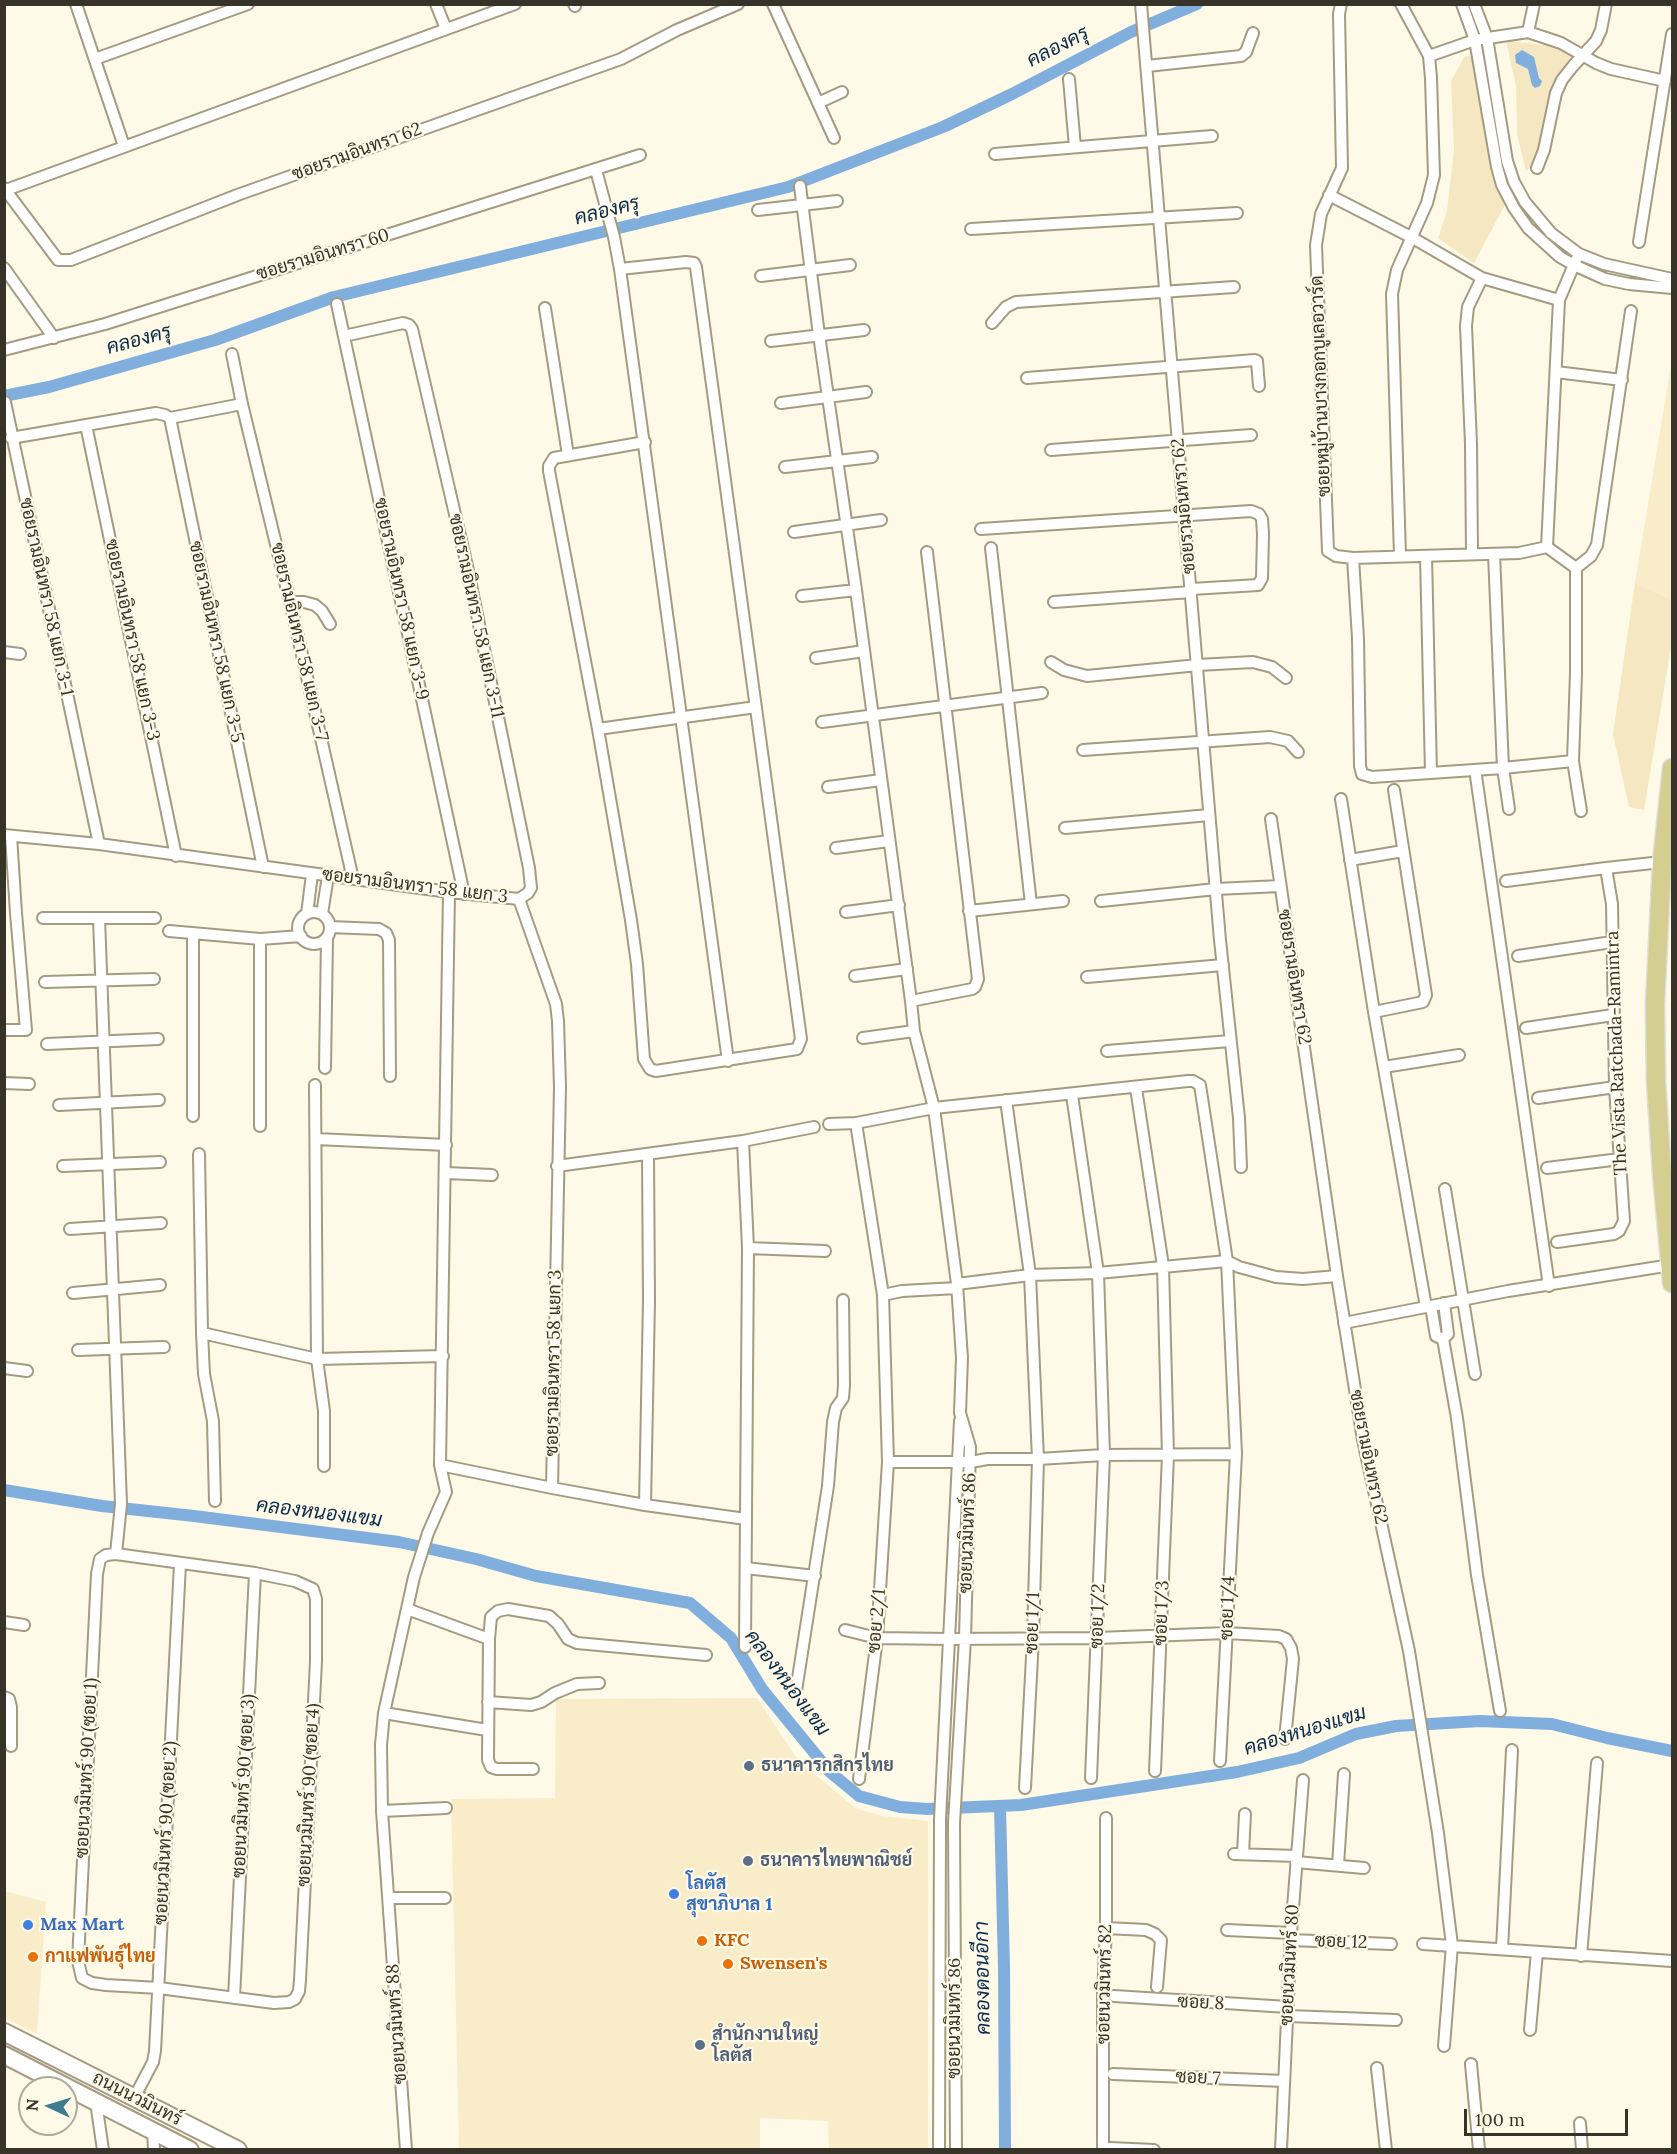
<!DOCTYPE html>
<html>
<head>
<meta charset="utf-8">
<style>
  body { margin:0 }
  #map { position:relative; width:1677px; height:2154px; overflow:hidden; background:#fff9e8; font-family:Lora,serif }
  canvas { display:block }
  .frame { position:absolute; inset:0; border:6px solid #373328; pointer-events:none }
  .north { position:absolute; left:18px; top:2076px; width:60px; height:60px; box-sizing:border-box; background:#fff9e8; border:2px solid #afaa9b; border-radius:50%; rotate:274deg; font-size:16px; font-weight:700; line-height:24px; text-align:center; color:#373328 }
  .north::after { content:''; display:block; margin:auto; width:21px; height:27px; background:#3d7c91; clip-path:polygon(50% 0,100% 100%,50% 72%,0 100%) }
  .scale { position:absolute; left:1464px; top:2109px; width:164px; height:27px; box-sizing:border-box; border:3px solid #373328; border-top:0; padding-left:8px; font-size:18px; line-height:21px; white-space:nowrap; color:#373328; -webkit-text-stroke:4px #fff9e8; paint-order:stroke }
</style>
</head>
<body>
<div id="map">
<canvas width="1677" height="2154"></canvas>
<div class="frame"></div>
<div class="north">N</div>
<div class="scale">100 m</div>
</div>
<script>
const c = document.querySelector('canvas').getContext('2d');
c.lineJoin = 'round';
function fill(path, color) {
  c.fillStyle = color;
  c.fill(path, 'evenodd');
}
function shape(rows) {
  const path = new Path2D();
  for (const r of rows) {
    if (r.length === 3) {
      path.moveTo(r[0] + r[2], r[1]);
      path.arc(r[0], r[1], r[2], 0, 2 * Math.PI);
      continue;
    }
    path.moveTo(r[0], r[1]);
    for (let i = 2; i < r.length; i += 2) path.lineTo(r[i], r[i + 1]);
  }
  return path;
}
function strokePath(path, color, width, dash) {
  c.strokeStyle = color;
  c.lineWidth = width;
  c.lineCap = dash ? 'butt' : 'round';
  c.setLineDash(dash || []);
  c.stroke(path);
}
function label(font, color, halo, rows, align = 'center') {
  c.font = font + ' Lora,Sarabun,serif';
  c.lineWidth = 4.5;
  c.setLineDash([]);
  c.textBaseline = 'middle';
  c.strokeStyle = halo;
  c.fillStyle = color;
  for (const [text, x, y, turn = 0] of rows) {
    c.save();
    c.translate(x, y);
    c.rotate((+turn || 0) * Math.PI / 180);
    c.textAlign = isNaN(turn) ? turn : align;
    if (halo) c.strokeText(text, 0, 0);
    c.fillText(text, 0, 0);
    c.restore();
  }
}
fill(shape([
  [1672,359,1672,600,1635,583],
  [757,1698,798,1760,855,1808,882,1816,928,1821,928,2149,829,2149,828,2121,760,2118,760,2149,459,2149,451,1799,555,1798,556,1699],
  [4,1891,46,1902,37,2034,5,2018]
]), '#f9ecc9');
fill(shape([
  [1506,41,1546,45,1579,57,1559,81,1541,151,1534,165,1526,171,1517,134,1516,86],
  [1465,56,1476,57,1507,201,1474,263,1438,238,1447,211,1454,151,1451,81],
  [1635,583,1672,600,1672,641,1644,810,1629,807,1613,734]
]), '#f5e7c2');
fill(shape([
  [1522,50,1534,57,1539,78,1542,81,1540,86,1535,88,1532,85,1528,69,1516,63,1515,55]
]), '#81afdd');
strokePath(shape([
  [4,396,49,387,215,340,334,297,788,187,943,127,1012,94,1131,32,1197,4],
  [4,1490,102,1506,194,1516,399,1542,476,1559,536,1576,690,1603,731,1638,762,1689,830,1772,859,1796,900,1807,927,1809,1021,1805,1237,1772,1299,1758,1356,1734,1396,1726,1480,1721,1552,1724,1607,1738,1672,1751],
  [1000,1807,1004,1967,1005,2150]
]), '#81afdd', 12);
const minor = shape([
  [76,4,124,146],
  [436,4,446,29],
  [574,4,575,6],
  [773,4,834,138],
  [1141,4,1220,940,1239,1118,1241,1167],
  [1341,4,1339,14,1342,168,1321,214,1316,245,1328,551,1336,556,1353,558,1519,553,1547,547,1576,568,1576,673,1573,761,1581,811],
  [1462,4,1475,40,1497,167,1502,185,1514,208,1528,228,1560,257,1574,265,1605,279,1629,284,1672,288],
  [1474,4,1487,38,1507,161,1514,182,1525,202,1551,233,1579,254,1604,264,1672,279],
  [1528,32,1534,4],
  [1429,56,1475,40,1528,32,1561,43,1596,63,1611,69,1665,81],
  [95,59,248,4],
  [1147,66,1241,56,1246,52,1253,33],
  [1069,79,1075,147],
  [818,103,842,92],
  [995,154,1212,136],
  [1537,168,1544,150,1556,93,1562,80,1573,66,1596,41,1601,30,1606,4],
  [596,170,614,237,620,269,728,1061],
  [800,186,819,335,856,590,911,1001],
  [4,188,58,260,71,260,240,194,621,59,677,30,738,4],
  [6,190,515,4],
  [1329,195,1411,237,1482,278,1559,300],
  [758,210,837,201],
  [971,229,1237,213],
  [1639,242,1672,34],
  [4,268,54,338],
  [620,269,686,262,694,263,696,267,801,1039,797,1049,656,1071,650,1069,644,1059,637,964,631,920,598,729,549,471,549,466,554,458,645,442],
  [761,276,850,265],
  [337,304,464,894],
  [545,308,568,455],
  [992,323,1006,307,1016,302,1234,287],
  [344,336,403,323,409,325,412,329,467,566,529,868,531,888,528,893,519,899],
  [771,341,864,330],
  [4,350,105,324,640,155],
  [232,354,242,404,290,602,353,879],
  [1556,372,1622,380],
  [1027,378,1255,360,1257,361,1259,386],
  [5,402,99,844],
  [781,403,866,392],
  [170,418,263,867],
  [86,425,176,856],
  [11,438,156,413,165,415,170,418,242,404],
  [1051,450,1251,435],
  [785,467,872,457],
  [981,529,1251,511,1259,514,1262,519,1263,534,1262,578,1258,585,1191,589],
  [794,532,881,520],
  [1547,547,1559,300,1576,260],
  [991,548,1031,904],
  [927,552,978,979,975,987,972,989,911,1001,914,1031,934,1108,957,1284,962,1358,960,1413,970,1447,965,1639,954,1823,956,2150],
  [1472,554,1471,444,1466,326,1468,307,1482,278],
  [1494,554,1503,768,1509,809],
  [1400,556,1392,294,1397,270,1427,203,1434,175,1431,78,1429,56,1401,4],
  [1426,556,1431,773],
  [1353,558,1358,638,1360,766,1362,774,1372,777,1503,768,1573,761],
  [1576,568,1591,556,1597,545,1631,311],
  [802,596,856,590],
  [290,602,304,602,315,605,322,611,330,624],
  [1054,602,1191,592],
  [4,652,20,654],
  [816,658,864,651],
  [1051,662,1064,670,1087,676,1198,665,1253,662,1272,667,1286,678],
  [822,722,1042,693],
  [598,729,756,707],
  [1083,750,1270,737,1288,741,1298,752],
  [1476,776,1549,1286],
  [828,787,881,780],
  [1341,799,1374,1012,1426,1307],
  [1271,819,1337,1276,1363,1440,1409,1651,1438,1833,1452,1945,1444,2046],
  [1065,828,1209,815],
  [4,835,99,844,449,892,519,899],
  [836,848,889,841],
  [1350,860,1403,851],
  [1506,881,1606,868],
  [519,899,556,1004,558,1021,560,1087,552,1488],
  [1101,901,1216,889,1280,886],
  [969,911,1063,901],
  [846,912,899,905],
  [314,928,16],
  [307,914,312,874],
  [322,914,328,876],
  [43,918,155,918],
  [99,918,121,1504,116,1554],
  [330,927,379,929,386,933,389,940,390,1076],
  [169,931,260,939,301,936],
  [1518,956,1612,942],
  [855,976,907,969],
  [1087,977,1223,965],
  [45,982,154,979],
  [1374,1012,1423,1002,1426,995,1394,790],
  [1526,1028,1613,1015],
  [4,1030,26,1030,16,913,11,836],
  [863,1038,914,1031],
  [47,1044,158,1039],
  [1107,1051,1230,1041],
  [1384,1067,1459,1055],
  [325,1068,327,937],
  [4,1083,29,1084],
  [315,1085,317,1359,324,1411,324,1466],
  [1136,1088,1163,1266,1168,1455,1155,1771],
  [1072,1095,1098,1273,1104,1455,1091,1778],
  [1538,1098,1615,1087],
  [1006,1100,1030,1275,1038,1459,1033,1638,1025,1788],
  [59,1105,159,1100],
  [193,1116,193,933],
  [856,1123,883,1295,888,1462,877,1638,859,1779],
  [829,1124,856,1123,934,1108,1188,1081,1193,1081,1200,1085,1227,1261,1236,1454,1220,1761],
  [260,1126,260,939],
  [316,1139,446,1145],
  [743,1141,748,1248,745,1647],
  [199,1154,202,1333,204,1374,213,1421,215,1501],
  [63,1166,160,1162],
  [557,1166,743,1141,814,1127],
  [1547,1168,1620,1159],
  [446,1173,492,1175],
  [1445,1189,1475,1374],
  [70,1229,161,1223],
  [1557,1242,1614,1234,1619,1231,1624,1221,1615,1087,1612,904,1606,868,1662,862],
  [748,1248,825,1251],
  [957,1284,1030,1275,1098,1273,1227,1261,1239,1267,1276,1277,1303,1279,1337,1276],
  [73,1293,160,1285],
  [883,1295,902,1291,957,1288],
  [1444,1303,1448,1334,1443,1339,1457,1418,1477,1575,1500,1711],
  [1431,1306,1436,1336,1443,1339],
  [1344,1323,1508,1291,1671,1265],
  [202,1333,317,1359,443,1356],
  [78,1350,164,1347],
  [4,1368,27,1371],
  [888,1462,971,1462,987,1459,1038,1459,1104,1455,1236,1454],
  [440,1465,552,1488,645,1505,746,1519],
  [645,1505,649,1301,648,1154],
  [116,1554,255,1573,295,1581,313,1589,316,1599,316,1661,300,1980,299,1991,295,1999,289,2002,274,2003,159,1988,106,1985,92,1983,82,1978,78,1961,97,1574,100,1559,106,1555,116,1554],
  [746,1568,815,1576],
  [407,1609,489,1639,491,1617,498,1611,508,1609,549,1616,558,1624,568,1639,577,1643,706,1655],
  [4,1622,24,1625],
  [845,1630,877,1638,950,1639,1097,1638,1227,1633,1279,1636,1286,1639,1291,1648,1293,1659,1285,1739],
  [489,1639,488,1760,491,1767,497,1769,533,1769],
  [796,1691,828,1486,833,1422,836,1408,843,1398,844,1385,843,1300],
  [4,1697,9,1699,11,1707,11,1746],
  [488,1702,531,1705,541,1702,555,1693,577,1684,599,1683],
  [384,1713,487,1730],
  [382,1811,446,1808],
  [1234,1854,1297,1856],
  [1243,1854,1245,1814],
  [1296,1862,1364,1868],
  [1338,1865,1344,1774],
  [389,1898,445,1898],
  [1106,1928,1146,1930,1155,1934,1161,1940,1157,1987],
  [1227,1930,1291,1933],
  [1291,1940,1391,1944],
  [1423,1944,1672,1961],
  [1502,1949,1512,1750],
  [1581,1956,1597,1763],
  [1114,1996,1288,2007],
  [234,1998,255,1573],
  [1288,2016,1396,2020],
  [1530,2030,1537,1952],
  [1471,2064,1479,2150],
  [1377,2068,1386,2150],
  [1113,2074,1284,2081],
  [134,2098,153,2062,155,2051,180,1564],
  [96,2102,103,2150],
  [1580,2123,1582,2150],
  [153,2131,154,2150],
  [1110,2148,1154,2150],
  [406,2150,382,1811,381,1745,384,1713,414,1577,428,1533,446,1492,440,1465,449,892],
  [939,2150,940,1819,960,1421],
  [1103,2150,1103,1995,1106,1928,1106,1818],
  [1281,2150,1291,1933,1303,1780]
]);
const secondary = shape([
  [4,2032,238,2150],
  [4,2055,190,2150]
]);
const primary = shape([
  [1672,768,1662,862,1655,1004,1656,1081,1662,1174,1672,1283]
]);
strokePath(minor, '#a49b81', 14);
strokePath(secondary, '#a49b81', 20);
strokePath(primary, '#dfdedd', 21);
strokePath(minor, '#fff', 10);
strokePath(secondary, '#fff', 16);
strokePath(primary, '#d4ce91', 18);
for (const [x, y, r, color] of [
  [749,1766,6,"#5c6f8a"],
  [748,1861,6,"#5c6f8a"],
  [674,1894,6,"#3f7fe0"],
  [28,1925,6,"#3f7fe0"],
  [702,1941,6,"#e8710a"],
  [33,1957,6,"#e8710a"],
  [728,1964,6,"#e8710a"],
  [700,2045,6,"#5c6f8a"]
]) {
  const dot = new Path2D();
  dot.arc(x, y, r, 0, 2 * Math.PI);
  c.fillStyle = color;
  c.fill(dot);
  strokePath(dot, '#fff9e8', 2);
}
label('18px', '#373328', '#fff9e8', [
  ["ซอยรามอินทรา 62",357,152,-20],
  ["ซอยรามอินทรา 60",323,255,-17],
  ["ซอยหมู่บ้านบางกอกบูเลอวาร์ด",1321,386,-92],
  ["ซอยรามอินทรา 62",1184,506,-95],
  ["ซอยรามอินทรา 58 แยก 3-1",46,597,78],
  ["ซอยรามอินทรา 58 แยก 3-9",401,599,78],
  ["ซอยรามอินทรา 58 แยก 3-11",476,616,78],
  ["ซอยรามอินทรา 58 แยก 3-3",132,640,78],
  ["ซอยรามอินทรา 58 แยก 3-5",216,642,78],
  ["ซอยรามอินทรา 58 แยก 3-7",299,642,77],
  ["ซอยรามอินทรา 58 แยก 3",415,886,7],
  ["ซอยรามอินทรา 62",1294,977,81],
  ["The Vista Ratchada-Ramintra",1617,1053,-92],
  ["ซอยรามอินทรา 58 แยก 3",554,1363,-89],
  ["ซอยรามอินทรา 62",1368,1457,79],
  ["ซอยนวมินทร์ 86",968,1533,-88],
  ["ซอย 1/4",1228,1608,-88],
  ["ซอย 1/3",1162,1613,-88],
  ["ซอย 1/2",1098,1616,-88],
  ["ซอย 2/1",877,1621,-85],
  ["ซอย 1/1",1033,1623,-88],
  ["ซอยนวมินทร์ 90 (ซอย 1)",87,1768,-87],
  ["ซอยนวมินทร์ 90 (ซอย 3)",244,1786,-87],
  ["ซอยนวมินทร์ 90 (ซอย 4)",309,1795,-87],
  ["ซอยนวมินทร์ 90 (ซอย 2)",166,1833,-87],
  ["ซอย 12",1341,1942,2],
  ["ซอยนวมินทร์ 80",1290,1965,-87],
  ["ซอยนวมินทร์ 82",1105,1984,-89],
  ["ซอย 8",1201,2003,3],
  ["ซอยนวมินทร์ 86",955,2018,-90],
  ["ซอยนวมินทร์ 88",397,2024,-94],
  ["ซอย 7",1198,2078,3],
  ["ถนนนวมินทร์",137,2099,27]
]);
label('bold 18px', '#4e5e75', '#fff9e8', [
  ["ธนาคารกสิกรไทย",761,1766],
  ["ธนาคารไทยพาณิชย์",760,1861],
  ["สำนักงานใหญ่",712,2035],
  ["โลตัส",712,2056]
], 'left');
label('bold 18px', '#366cbe', '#fff9e8', [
  ["โลตัส",686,1884],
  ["สุขาภิบาล 1",686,1905],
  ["Max Mart",40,1925]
], 'left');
label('bold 18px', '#c56008', '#fff9e8', [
  ["KFC",714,1941],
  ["กาแฟพันธุ์ไทย",45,1957],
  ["Swensen's",740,1964]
], 'left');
label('italic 20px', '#092c4a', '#fff9e8', [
  ["คลองครุ",1058,47,-27],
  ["คลองครุ",607,211,-14],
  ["คลองครุ",139,340,-15],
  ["คลองหนองแขม",319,1513,7],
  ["คลองหนองแขม",787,1683,53],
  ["คลองหนองแขม",1305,1731,-17],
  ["คลองดอนอีกา",983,1978,-91]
]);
</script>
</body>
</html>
